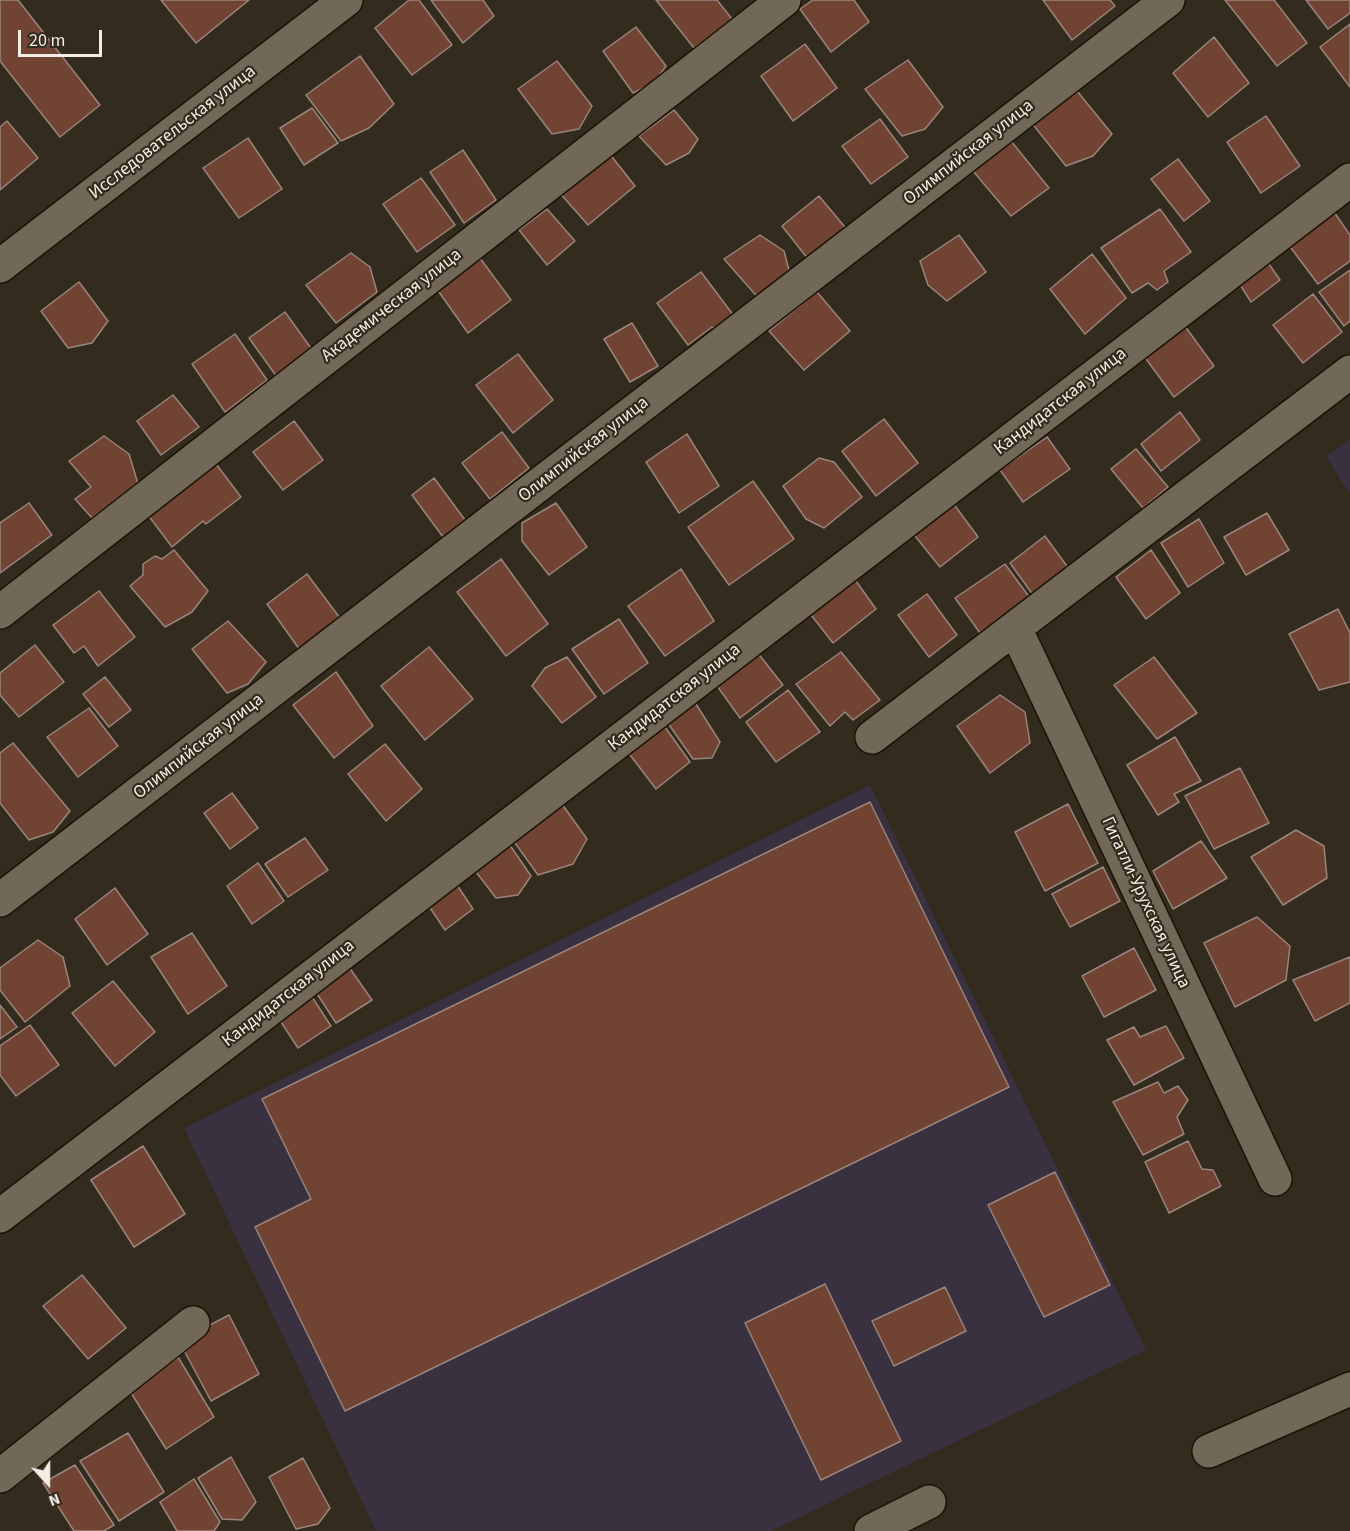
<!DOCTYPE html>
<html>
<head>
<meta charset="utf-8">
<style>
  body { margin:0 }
  #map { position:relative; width:1350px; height:1531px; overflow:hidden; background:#332b1d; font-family:"Source Sans 3",sans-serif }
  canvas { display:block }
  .north { position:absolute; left:18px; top:1453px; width:60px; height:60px; -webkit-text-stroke:4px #332b1d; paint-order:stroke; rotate:159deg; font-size:16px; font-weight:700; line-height:24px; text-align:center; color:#f3eee5 }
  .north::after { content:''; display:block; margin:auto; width:21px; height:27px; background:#f3eee5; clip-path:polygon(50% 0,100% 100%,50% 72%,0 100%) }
  .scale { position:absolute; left:18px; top:30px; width:84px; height:27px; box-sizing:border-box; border:3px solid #f3eee5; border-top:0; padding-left:8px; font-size:18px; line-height:21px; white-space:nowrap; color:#f3eee5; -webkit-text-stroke:4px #332b1d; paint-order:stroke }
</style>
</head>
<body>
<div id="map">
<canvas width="1350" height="1531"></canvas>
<div class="north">N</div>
<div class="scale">20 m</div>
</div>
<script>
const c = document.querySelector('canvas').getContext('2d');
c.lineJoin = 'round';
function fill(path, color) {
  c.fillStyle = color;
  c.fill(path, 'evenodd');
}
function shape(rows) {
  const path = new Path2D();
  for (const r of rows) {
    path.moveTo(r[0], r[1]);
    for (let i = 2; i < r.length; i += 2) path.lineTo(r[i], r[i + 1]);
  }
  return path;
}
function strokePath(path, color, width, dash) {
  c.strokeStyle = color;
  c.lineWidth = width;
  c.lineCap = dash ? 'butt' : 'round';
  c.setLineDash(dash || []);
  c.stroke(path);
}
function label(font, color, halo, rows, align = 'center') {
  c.font = font + ' "Source Sans 3",sans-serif';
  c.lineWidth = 4.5;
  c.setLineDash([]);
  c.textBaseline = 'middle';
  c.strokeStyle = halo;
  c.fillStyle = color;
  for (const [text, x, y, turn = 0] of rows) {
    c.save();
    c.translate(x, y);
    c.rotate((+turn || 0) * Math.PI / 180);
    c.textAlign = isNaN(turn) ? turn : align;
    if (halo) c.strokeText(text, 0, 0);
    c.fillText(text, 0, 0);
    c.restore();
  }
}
fill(shape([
  [1350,439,1350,494,1326,457],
  [870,785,1146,1350,771,1531,376,1531,184,1128]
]), '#393040');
const building = shape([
  [0,0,18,0,100,105,60,137,0,61,0,0],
  [161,0,249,0,196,43,161,0],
  [409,0,419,0,452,45,412,75,375,28,409,0],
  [431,0,483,0,494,16,463,43,431,0],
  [656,0,717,0,732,19,694,48,656,0],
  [813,0,854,0,869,22,831,52,800,9,813,0],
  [1043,0,1110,0,1115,6,1072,40,1043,0],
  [1225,0,1274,0,1307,43,1277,66,1225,0],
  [1306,0,1350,0,1350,13,1328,29,1306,0],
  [1350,24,1350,87,1320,47,1350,24],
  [636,27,666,66,654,83,633,93,603,51,636,27],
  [1214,37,1249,83,1208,117,1173,73,1214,37],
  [805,44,837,88,793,121,761,76,805,44],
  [360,56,394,104,369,128,341,141,306,95,360,56],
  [908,60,943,107,925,129,902,136,865,89,908,60],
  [557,61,592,106,579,129,552,134,518,89,557,61],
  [1073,86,1112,134,1093,156,1066,166,1031,122,1073,86],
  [312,108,338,143,304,165,280,128,312,108],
  [674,110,698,139,689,153,666,165,639,136,674,110],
  [1266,116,1300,166,1261,193,1227,142,1266,116],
  [880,119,908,157,871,184,842,146,880,119],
  [7,121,38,158,0,190,0,127,7,121],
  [248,138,282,189,239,218,203,168,248,138],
  [1011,141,1049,188,1011,216,973,171,1011,141],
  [463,150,496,200,464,223,430,172,463,150],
  [609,153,635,186,588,225,558,191,609,153],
  [1178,159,1210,201,1184,221,1151,179,1178,159],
  [421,178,455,225,417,252,383,204,421,178],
  [819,196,849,232,812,264,782,226,819,196],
  [547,209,575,241,547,265,519,230,547,209],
  [1160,209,1191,252,1164,271,1168,282,1157,290,1148,283,1132,293,1101,248,1160,209],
  [1332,209,1350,235,1350,261,1318,284,1285,240,1332,209],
  [760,235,784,251,791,278,761,301,724,259,760,235],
  [959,235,986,272,947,301,928,285,920,261,959,235],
  [1260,251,1280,280,1251,302,1232,272,1260,251],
  [351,253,370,267,377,292,336,323,306,285,351,253],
  [477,254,511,300,468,333,434,285,477,254],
  [1092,254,1126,298,1085,334,1050,289,1092,254],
  [1350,270,1350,321,1344,326,1319,292,1350,270],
  [701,272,737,320,719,335,712,327,688,345,657,303,701,272],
  [79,282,108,321,92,343,68,348,41,311,79,282],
  [817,292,850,331,804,370,769,331,817,292],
  [1313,294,1342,332,1303,363,1273,325,1313,294],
  [285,312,313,351,277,377,249,338,285,312],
  [1179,318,1214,366,1174,397,1138,348,1179,318],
  [632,323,658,366,630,382,604,339,632,323],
  [235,334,267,380,225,412,192,364,235,334],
  [518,354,553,400,513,433,476,385,518,354],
  [173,395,199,427,161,455,137,421,173,395],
  [1180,412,1200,440,1161,471,1141,444,1180,412],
  [884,419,918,463,876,496,842,451,884,419],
  [294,421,323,460,283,490,253,452,294,421],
  [502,432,529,468,490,499,462,463,502,432],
  [687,434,719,486,679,513,646,462,687,434],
  [104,436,129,454,138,484,92,518,75,499,91,487,69,461,104,436],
  [1047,437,1070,469,1023,502,1000,470,1047,437],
  [1136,449,1168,487,1143,508,1111,469,1136,449],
  [210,456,241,497,206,524,203,521,172,547,142,507,210,456],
  [819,458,834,462,862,497,824,528,806,519,783,486,819,458],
  [434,478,468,524,446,541,412,495,434,478],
  [753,481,794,539,729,585,688,527,753,481],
  [950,499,978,537,940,567,911,531,950,499],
  [29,503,52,535,0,573,0,523,29,503],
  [556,503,587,547,549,575,522,541,522,523,556,503],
  [1267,513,1289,550,1246,575,1224,537,1267,513],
  [1199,519,1224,563,1188,587,1161,543,1199,519],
  [1045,536,1072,573,1036,599,1010,563,1045,536],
  [174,550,208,591,192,612,165,627,130,586,143,575,143,564,155,556,162,559,174,550],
  [1151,550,1180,593,1146,619,1116,577,1151,550],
  [501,559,548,624,506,656,457,592,501,559],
  [1005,564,1030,598,980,633,955,598,1005,564],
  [681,569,714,621,665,656,628,606,681,569],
  [307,574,340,618,300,650,267,604,307,574],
  [853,577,876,609,833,643,808,611,853,577],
  [99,591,135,637,98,666,84,646,74,653,53,625,99,591],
  [927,594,957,635,929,657,898,615,927,594],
  [1338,609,1350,633,1350,682,1319,690,1289,634,1338,609],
  [619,619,648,663,604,694,572,649,619,619],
  [228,621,266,662,248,684,227,693,192,649,228,621],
  [35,645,64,682,19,717,0,695,0,673,35,645],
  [429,647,473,699,425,740,381,686,429,647],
  [757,652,783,685,740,718,715,683,757,652],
  [841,652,880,700,853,720,845,712,830,726,796,684,841,652],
  [567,657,596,697,562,723,532,686,545,668,567,657],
  [1154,657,1197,713,1157,739,1114,685,1154,657],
  [336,672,373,726,334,758,293,705,336,672],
  [105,677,131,710,109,727,83,694,105,677],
  [788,690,820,732,776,762,746,722,788,690],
  [1000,695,1025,712,1030,743,990,773,957,726,1000,695],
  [694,701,720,742,712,758,693,759,665,719,694,701],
  [89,708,118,746,78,777,47,737,89,708],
  [657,716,690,762,656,789,621,743,657,716],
  [1175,737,1201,781,1174,794,1179,802,1158,815,1127,765,1175,737],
  [13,743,70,811,53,832,29,840,0,803,0,753,13,743],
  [385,744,422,789,386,821,348,774,385,744],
  [1240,768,1269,823,1214,849,1185,796,1240,768],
  [232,793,258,828,230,849,204,813,232,793],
  [559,800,587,839,573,864,538,875,510,836,559,800],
  [870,802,1009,1087,345,1411,255,1227,311,1199,262,1099,870,802],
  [1068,804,1098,863,1045,891,1015,832,1068,804],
  [1296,830,1324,846,1327,878,1283,905,1251,857,1296,830],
  [501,832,531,876,518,895,496,898,463,855,501,832],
  [305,838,328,870,288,897,265,864,305,838],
  [1201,841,1227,878,1173,909,1153,871,1201,841],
  [258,863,284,901,252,924,227,886,258,863],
  [1103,867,1120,901,1070,927,1052,894,1103,867],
  [447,870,473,909,445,930,418,890,447,870],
  [115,888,148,934,107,965,75,919,115,888],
  [1257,917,1290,946,1286,980,1235,1007,1204,943,1257,917],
  [192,933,227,986,188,1014,151,957,192,933],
  [38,940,63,957,70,986,25,1022,0,990,0,968,38,940],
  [1134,948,1156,990,1104,1017,1082,976,1134,948],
  [342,957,372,1000,336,1023,308,980,342,957],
  [1350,957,1350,1003,1315,1021,1293,980,1350,957],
  [301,980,331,1026,298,1048,268,1002,301,980],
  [113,981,155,1032,115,1066,72,1013,113,981],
  [0,1005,17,1027,0,1039,0,1005],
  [30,1025,59,1065,16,1096,0,1075,0,1046,30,1025],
  [1166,1026,1184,1058,1134,1085,1107,1040,1134,1027,1140,1037,1166,1026],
  [1158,1082,1164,1093,1178,1086,1188,1100,1177,1117,1184,1134,1143,1155,1113,1102,1158,1082],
  [1188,1141,1202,1169,1213,1170,1221,1186,1169,1213,1145,1162,1188,1141],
  [143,1146,185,1214,134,1247,91,1180,143,1146],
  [1055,1172,1110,1285,1044,1317,988,1205,1055,1172],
  [82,1275,126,1328,88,1359,43,1306,82,1275],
  [825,1284,901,1441,821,1480,745,1323,825,1284],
  [945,1287,966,1331,894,1366,872,1321,945,1287],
  [229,1315,259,1374,211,1401,179,1341,229,1315],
  [178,1357,214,1417,166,1449,128,1388,178,1357],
  [128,1433,164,1492,119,1521,80,1461,128,1433],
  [231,1457,256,1502,242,1520,222,1519,198,1478,231,1457],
  [303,1458,330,1508,318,1524,296,1529,269,1477,303,1458],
  [75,1465,114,1525,104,1531,74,1531,43,1483,75,1465],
  [194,1479,220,1522,214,1531,177,1531,160,1502,194,1479]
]);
fill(building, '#704332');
strokePath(building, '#9a857e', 1.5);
const minor = shape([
  [0,266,346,0],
  [0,612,784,0],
  [1015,628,1275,1179],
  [872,737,1350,372],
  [0,900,1168,0],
  [0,1216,1350,180],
  [1209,1451,1350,1389],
  [0,1476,193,1323],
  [871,1531,929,1502]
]);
strokePath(minor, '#1b1306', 36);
strokePath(minor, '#716858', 33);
label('18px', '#f3eee5', '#332b1d', [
  ["Исследовательская улица",173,133,-38],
  ["Олимпийская улица",969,153,-38],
  ["Академическая улица",392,306,-38],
  ["Кандидатская улица",1061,402,-38],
  ["Олимпийская улица",584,450,-38],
  ["Кандидатская улица",675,698,-38],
  ["Олимпийская улица",199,747,-38],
  ["Гигатли-Урухская улица",1145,903,65],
  ["Кандидатская улица",289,994,-38]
]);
</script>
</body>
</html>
